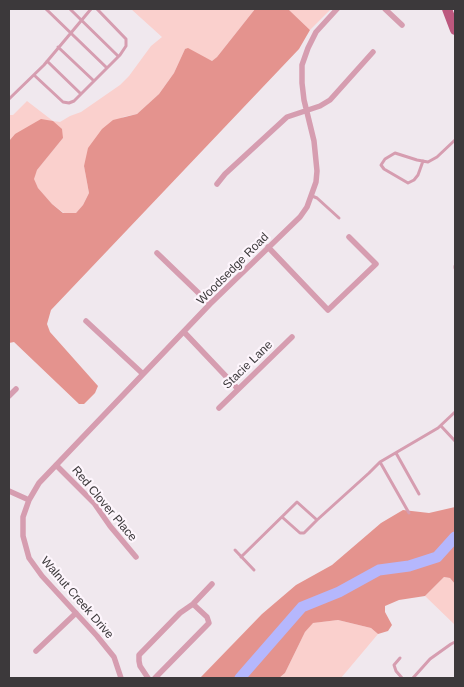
<!DOCTYPE html>
<html>
<head>
<meta charset="utf-8">
<style>
  body { margin:0 }
  #map { position:relative; width:464px; height:687px; overflow:hidden; background:#f0e8ee; font-family:Helvetica,sans-serif }
  canvas { display:block }
  .frame { position:absolute; inset:0; border:10px solid #3c393b; pointer-events:none }
</style>
</head>
<body>
<div id="map">
<canvas width="464" height="687"></canvas>
<div class="frame"></div>
</div>
<script>
const c = document.querySelector('canvas').getContext('2d');
c.lineJoin = 'round';
function fill(path, color) {
  c.fillStyle = color;
  c.fill(path, 'evenodd');
}
function shape(rows) {
  const path = new Path2D();
  for (const r of rows) {
    path.moveTo(r[0], r[1]);
    for (let i = 2; i < r.length; i += 2) path.lineTo(r[i], r[i + 1]);
  }
  return path;
}
function strokePath(path, color, width, dash) {
  c.strokeStyle = color;
  c.lineWidth = width;
  c.lineCap = dash ? 'butt' : 'round';
  c.setLineDash(dash || []);
  c.stroke(path);
}
function label(font, color, halo, rows, align = 'center') {
  c.font = font + ' Helvetica,sans-serif';
  c.lineWidth = 4.5;
  c.setLineDash([]);
  c.textBaseline = 'middle';
  c.strokeStyle = halo;
  c.fillStyle = color;
  for (const [text, x, y, turn = 0] of rows) {
    c.save();
    c.translate(x, y);
    c.rotate((+turn || 0) * Math.PI / 180);
    c.textAlign = isNaN(turn) ? turn : align;
    if (halo) c.strokeText(text, 0, 0);
    c.fillText(text, 0, 0);
    c.restore();
  }
}
fill(shape([
  [131,9,255,9,217,57,212,61,185,49,174,73,159,94,137,114,123,117,84,166,89,193,83,205,76,213,64,213,52,204,38,188,33,179,37,170,63,138,15,134,9,141,9,115,13,115,27,101,53,121,60,122,70,116,81,112,120,85,129,76,151,46,162,37],
  [288,9,331,9,310,30],
  [444,577,450,578,455,584,455,625,425,596],
  [338,620,371,628,378,634,341,678,279,678,285,673,305,632,312,623]
]), '#fad0cd');
fill(shape([
  [255,9,288,9,310,30,299,49,51,310,47,324,50,332,98,386,95,393,84,404,79,404,14,342,9,343,9,141,15,134,41,119,53,121,62,129,63,138,37,170,34,179,38,188,52,204,63,213,76,213,83,205,89,193,84,166,88,148,102,129,113,120,137,114,159,94,174,73,185,49,188,48,212,61,217,57],
  [455,507,455,584,450,578,444,577,425,596,399,600,385,606,385,612,392,625,388,631,378,634,371,628,338,620,313,623,305,632,285,673,279,678,200,678,262,614,296,585,332,565,381,523,403,510,429,513]
]), '#e4938e');
strokePath(shape([
  [240,678,302,607,339,592,379,570,409,566,437,557,455,537]
]), '#b5b7fd', 11);
strokePath(shape([
  [46,9,107,68],
  [70,9,118,56],
  [58,47,94,81],
  [47,61,81,94],
  [34,75,63,102,69,103,74,101,120,55,126,46,126,39,97,9],
  [9,99,44,65,91,9],
  [423,161,418,175,414,180,408,183,384,169,381,165,385,159,395,153,417,160,428,162,437,157,455,140],
  [312,196,317,198,339,218],
  [455,266,455,268],
  [441,426,455,441],
  [396,453,419,494],
  [380,462,409,513],
  [282,517,300,533,304,533,317,520],
  [235,550,254,570],
  [241,557,297,502,317,520,369,473,380,462,438,428,455,412],
  [400,658,394,665,396,671,402,678],
  [413,678,430,659,451,644,455,642]
]), '#d69db0', 3);
strokePath(shape([
  [385,9,402,25],
  [217,184,225,174,287,117,320,106,330,100,373,52],
  [268,247,328,310,376,264,349,237],
  [157,253,210,304],
  [86,321,143,374],
  [184,332,238,389],
  [9,396,16,389],
  [219,408,292,337],
  [56,465,94,503,110,526,136,557],
  [9,491,29,500],
  [36,651,76,613],
  [121,678,114,657,97,636,42,576,29,558,23,536,23,517,29,500,39,483,210,304,300,217,307,207,316,182,317,171,314,141,304,100,302,83,302,65,308,48,316,32,337,9],
  [148,678,140,666,139,661,139,655,180,613,193,604,212,584],
  [155,678,209,623,207,617,193,604]
]), '#d69db0', 5.5);
strokePath(shape([
  [447,9,455,30]
]), '#bc587e', 10);
label('12px', '#3c393b', '#fdf5fc', [
  ["Woodsedge Road",233,269,-45],
  ["Stacie Lane",248,365,-44],
  ["Red Clover Place",104,504,50],
  ["Walnut Creek Drive",77,598,49]
]);
</script>
</body>
</html>
